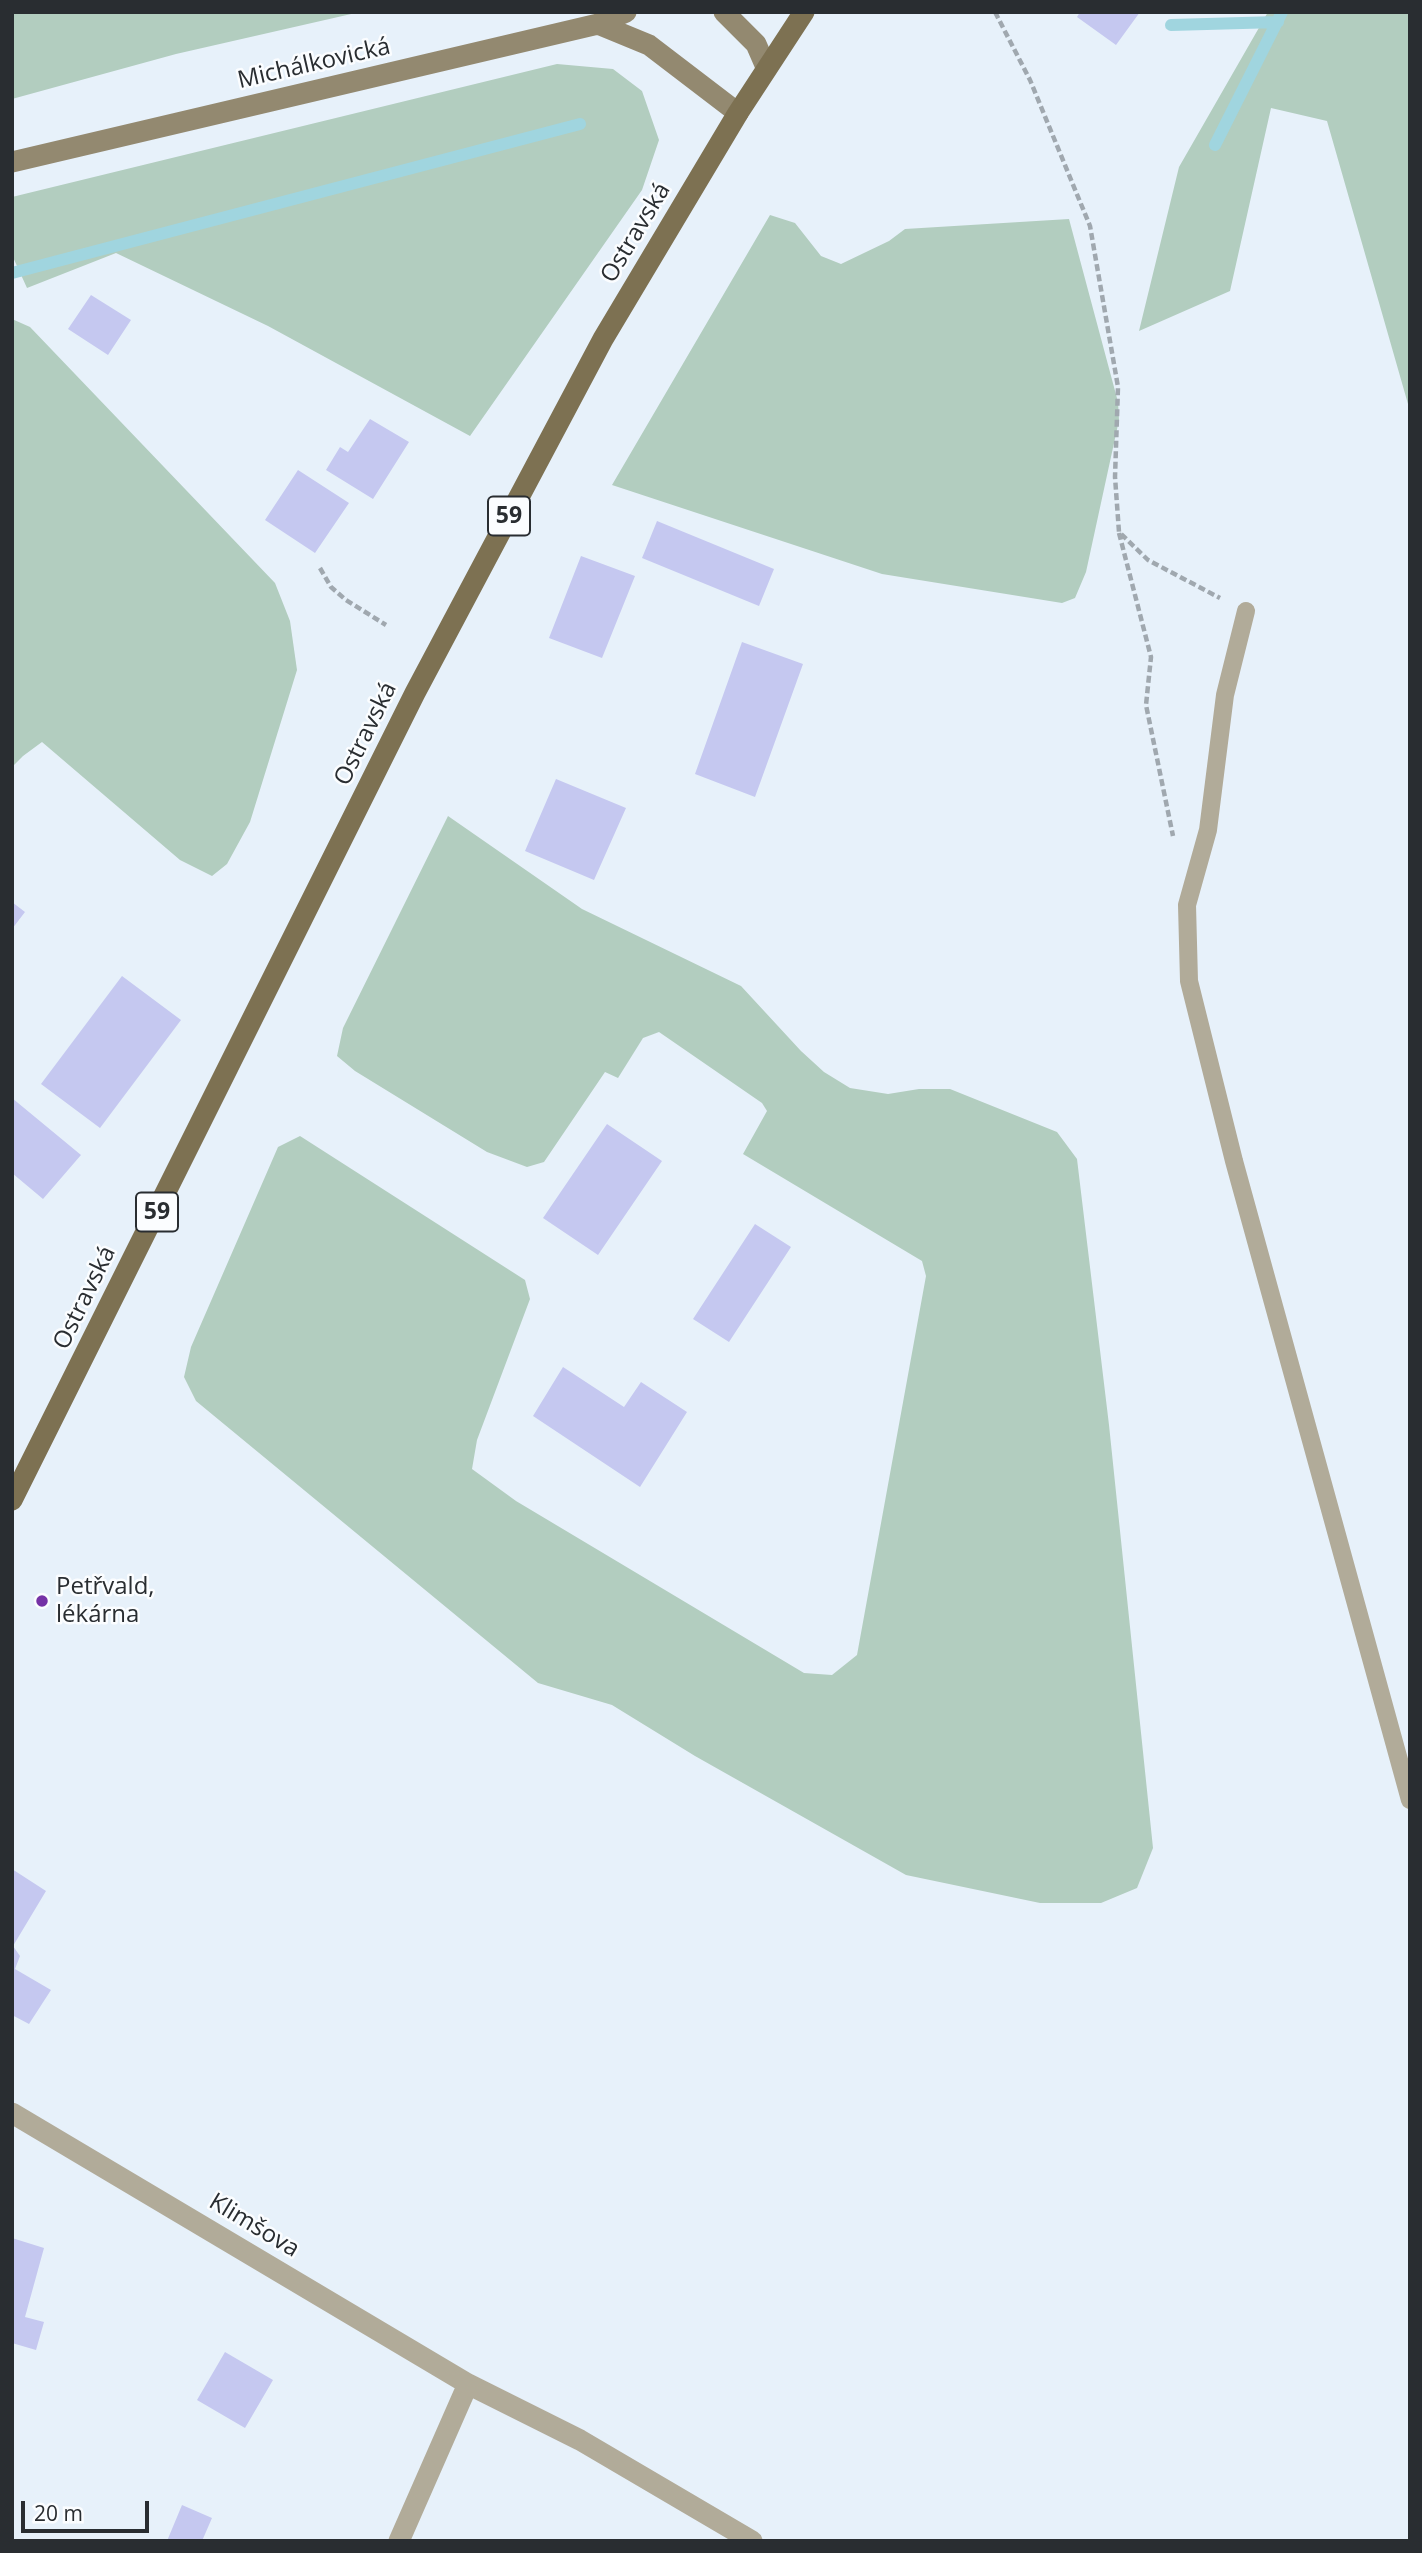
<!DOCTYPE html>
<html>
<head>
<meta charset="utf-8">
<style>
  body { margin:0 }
  #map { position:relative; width:1422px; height:2553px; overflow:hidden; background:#e7f1fa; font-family:"Open Sans",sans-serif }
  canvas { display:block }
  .frame { position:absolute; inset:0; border:14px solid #292d31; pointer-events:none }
  .scale { position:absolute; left:21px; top:2501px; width:128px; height:32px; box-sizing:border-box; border:4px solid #292d31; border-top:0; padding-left:9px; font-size:21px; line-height:24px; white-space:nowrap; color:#292d31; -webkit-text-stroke:5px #fbfdff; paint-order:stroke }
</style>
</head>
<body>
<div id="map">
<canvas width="1422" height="2553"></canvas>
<div class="frame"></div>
<div class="scale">20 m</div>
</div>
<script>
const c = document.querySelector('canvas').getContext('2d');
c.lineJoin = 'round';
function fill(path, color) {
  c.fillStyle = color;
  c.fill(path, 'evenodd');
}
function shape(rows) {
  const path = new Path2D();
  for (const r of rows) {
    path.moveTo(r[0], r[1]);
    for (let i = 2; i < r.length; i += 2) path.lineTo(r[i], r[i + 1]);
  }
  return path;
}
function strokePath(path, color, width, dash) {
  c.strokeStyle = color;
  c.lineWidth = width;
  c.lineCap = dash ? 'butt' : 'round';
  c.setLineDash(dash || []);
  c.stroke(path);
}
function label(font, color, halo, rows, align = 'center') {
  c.font = font + ' "Open Sans",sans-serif';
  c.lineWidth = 5;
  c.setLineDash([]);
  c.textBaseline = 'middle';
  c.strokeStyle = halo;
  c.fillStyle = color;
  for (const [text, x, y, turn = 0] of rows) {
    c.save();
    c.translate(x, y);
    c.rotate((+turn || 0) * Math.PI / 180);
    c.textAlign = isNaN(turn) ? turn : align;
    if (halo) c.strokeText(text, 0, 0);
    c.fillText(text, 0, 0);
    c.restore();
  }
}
fill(shape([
  [12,12,360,12,176,54,12,99],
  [1268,12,1410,12,1410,411,1327,121,1271,108,1230,291,1139,331,1179,167],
  [557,64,613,69,642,91,659,140,642,190,470,436,268,326,116,253,27,288,12,255,12,197],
  [770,215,795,223,821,256,841,264,889,241,905,229,1069,219,1118,402,1119,420,1086,572,1075,598,1062,603,882,574,612,485],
  [12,319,30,327,275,583,290,621,297,670,250,822,227,864,212,876,180,860,42,742,23,756,12,767],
  [448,816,582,909,741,986,801,1051,824,1072,850,1088,888,1094,919,1089,950,1089,1057,1132,1077,1159,1109,1425,1153,1848,1137,1888,1101,1903,1040,1903,906,1875,695,1756,612,1705,538,1683,196,1401,184,1377,191,1347,278,1147,300,1136,525,1280,530,1299,477,1440,472,1469,516,1501,804,1673,832,1675,857,1655,926,1276,922,1261,743,1154,767,1111,762,1103,659,1032,643,1038,618,1078,605,1072,544,1162,527,1167,487,1152,355,1071,337,1056,343,1028]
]), '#b2cdbf');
strokePath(shape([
  [1171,25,1278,22],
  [1215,145,1282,12],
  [12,273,580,124]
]), '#a0d5df', 12);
fill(shape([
  [1080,12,1140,12,1116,45,1077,17],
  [91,295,131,320,108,355,68,329],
  [370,419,409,442,373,499,326,470,340,447,348,452],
  [298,470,349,503,315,553,265,520],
  [657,521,774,569,759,606,642,558],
  [581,556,635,576,602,658,549,638],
  [742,642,803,664,755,797,695,774],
  [556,779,626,808,594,880,525,851],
  [12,902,25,912,12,929],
  [122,976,181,1020,100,1128,41,1084],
  [12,1098,81,1155,43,1199,12,1173],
  [607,1124,662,1161,598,1255,543,1218],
  [755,1224,791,1247,729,1342,693,1319],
  [563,1367,624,1407,641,1382,687,1412,640,1487,533,1416],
  [12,1869,46,1891,13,1946,20,1956,15,1969,51,1990,29,2024,12,2015],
  [12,2238,44,2248,25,2317,44,2322,36,2350,12,2343],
  [225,2352,273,2380,245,2428,197,2400],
  [182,2505,212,2518,202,2541,167,2541]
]), '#c5c8f0');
strokePath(shape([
  [995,12,1030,80,1090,226,1118,387,1115,477,1119,532,1148,560,1220,598],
  [1119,533,1151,657,1146,705,1173,836],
  [320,568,331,587,346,600,386,625]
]), '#a0a8af', 4.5, [7, 3.5]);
strokePath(shape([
  [1246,611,1225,695,1208,830,1187,905,1189,981,1234,1161,1410,1800]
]), '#b1ab99', 18);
strokePath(shape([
  [12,2113,468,2384,580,2440,752,2541],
  [399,2541,468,2384]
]), '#b1ab99', 21);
strokePath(shape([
  [724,12,756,44,766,67],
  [598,24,649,45,738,113],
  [12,162,598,24,626,12]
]), '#938970', 21);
strokePath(shape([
  [12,1500,415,693,603,339,738,113,804,12]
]), '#7d7152', 21);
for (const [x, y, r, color] of [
  [42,1601,7,"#7532a6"]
]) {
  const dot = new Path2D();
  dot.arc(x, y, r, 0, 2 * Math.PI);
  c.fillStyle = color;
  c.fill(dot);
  strokePath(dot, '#fbfdff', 2.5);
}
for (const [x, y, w] of [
  [509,516,42],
  [157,1212,42]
]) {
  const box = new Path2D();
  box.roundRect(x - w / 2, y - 19.5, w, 39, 5);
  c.fillStyle = '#fbfdff';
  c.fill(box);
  strokePath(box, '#292d31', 2);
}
label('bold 23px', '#292d31', null, [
  ["59",509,516],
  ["59",157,1212]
]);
label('24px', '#292d31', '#fbfdff', [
  ["Michálkovická",314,64,-13],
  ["Ostravská",636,233,-59],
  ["Ostravská",366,734,-64],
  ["Ostravská",85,1298,-64],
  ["Klimšova",254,2226,31]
]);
label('24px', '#292d31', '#fbfdff', [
  ["Petřvald,",56,1587],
  ["lékárna",56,1615]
], 'left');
</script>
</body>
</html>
